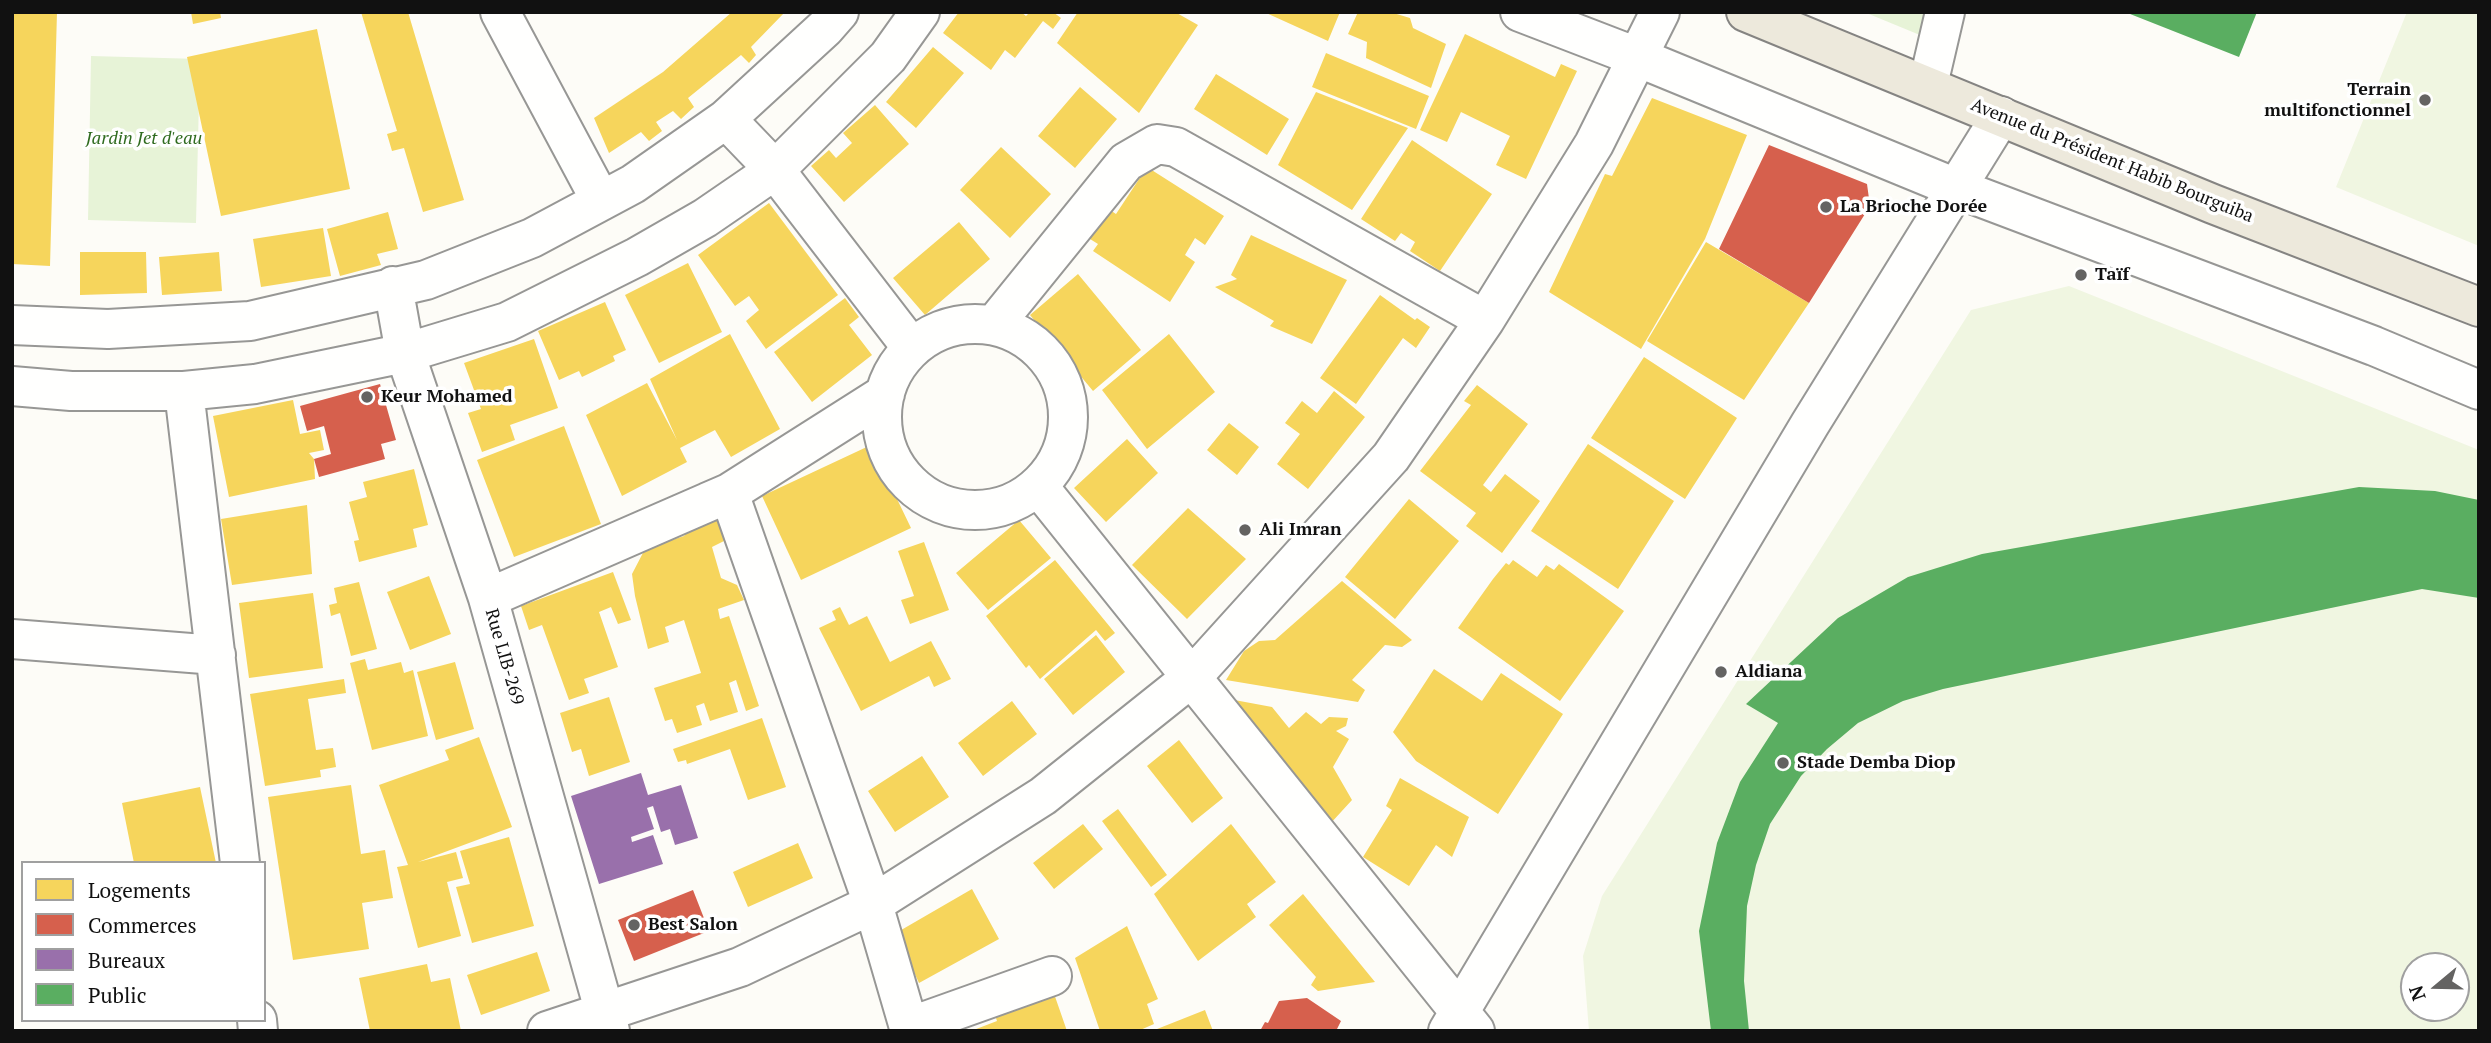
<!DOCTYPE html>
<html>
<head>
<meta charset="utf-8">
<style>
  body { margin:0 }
  #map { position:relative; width:2491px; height:1043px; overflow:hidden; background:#fdfcf7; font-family:"PT Serif",serif }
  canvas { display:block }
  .frame { position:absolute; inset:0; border:14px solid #111; pointer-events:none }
  .legend { position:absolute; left:21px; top:861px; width:245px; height:161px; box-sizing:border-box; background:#fff; border:2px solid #a0a0a0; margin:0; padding:9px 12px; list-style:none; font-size:21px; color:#111 }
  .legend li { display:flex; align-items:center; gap:14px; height:35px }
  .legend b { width:35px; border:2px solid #a0a0a0 }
  .north { position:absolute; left:2400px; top:952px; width:70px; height:70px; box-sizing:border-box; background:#fff; border:2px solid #a0a0a0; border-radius:50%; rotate:251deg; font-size:19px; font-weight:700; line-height:28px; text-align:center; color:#111 }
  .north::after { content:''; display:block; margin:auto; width:24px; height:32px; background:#646362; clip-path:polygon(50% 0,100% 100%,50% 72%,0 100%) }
</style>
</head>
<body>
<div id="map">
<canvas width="2491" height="1043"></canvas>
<div class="frame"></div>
<ul class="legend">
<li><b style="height:19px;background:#f6d55c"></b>Logements</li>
<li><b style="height:19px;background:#d6604d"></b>Commerces</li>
<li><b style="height:19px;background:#9970ab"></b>Bureaux</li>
<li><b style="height:19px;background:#5aae61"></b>Public</li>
</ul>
<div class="north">N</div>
</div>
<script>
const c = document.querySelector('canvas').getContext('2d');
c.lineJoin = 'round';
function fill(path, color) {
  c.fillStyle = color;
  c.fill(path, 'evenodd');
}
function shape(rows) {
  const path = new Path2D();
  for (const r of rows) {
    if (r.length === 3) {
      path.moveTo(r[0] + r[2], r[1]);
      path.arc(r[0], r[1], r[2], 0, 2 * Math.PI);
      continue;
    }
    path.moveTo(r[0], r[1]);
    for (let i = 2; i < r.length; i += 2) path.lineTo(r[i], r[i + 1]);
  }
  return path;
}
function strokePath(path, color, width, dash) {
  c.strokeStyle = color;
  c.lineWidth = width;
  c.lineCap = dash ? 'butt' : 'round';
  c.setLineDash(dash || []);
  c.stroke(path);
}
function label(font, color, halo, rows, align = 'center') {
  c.font = font + ' "PT Serif",serif';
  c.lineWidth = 7;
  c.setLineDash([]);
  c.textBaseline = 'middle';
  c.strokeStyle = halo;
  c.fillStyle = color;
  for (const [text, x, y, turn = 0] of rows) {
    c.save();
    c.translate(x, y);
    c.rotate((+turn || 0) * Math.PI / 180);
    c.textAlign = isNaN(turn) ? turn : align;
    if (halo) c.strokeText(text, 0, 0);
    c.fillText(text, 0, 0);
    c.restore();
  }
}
fill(shape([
  [1864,12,1940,12,1932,40],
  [91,56,200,59,196,223,88,220]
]), '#e7f3d7');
fill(shape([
  [2407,12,2479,12,2479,246,2336,187],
  [2069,286,2479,450,2479,1031,1589,1031,1583,956,1602,896,1971,310],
  [2414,966,2456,966,2456,1008,2414,1008]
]), '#f0f6e1');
fill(shape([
  [12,12,57,12,50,266,12,264],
  [191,12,220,12,221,18,193,24],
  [361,12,408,12,464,200,423,212,404,148,392,151,387,134,397,131],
  [732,12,785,12,751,47,756,55,749,63,741,55,688,98,694,107,681,119,673,111,656,122,662,131,649,141,641,132,609,153,594,118,663,72],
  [959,12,1021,12,1026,16,1030,12,1053,12,1061,18,1053,29,1043,21,1015,58,1005,50,991,70,943,33],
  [1078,12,1175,12,1198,25,1139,113,1057,43],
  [1264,12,1340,12,1328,41],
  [1358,12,1390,12,1410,18,1413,28,1446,44,1431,88,1366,58,1367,42,1348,34],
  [317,29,350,189,221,216,187,57],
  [1465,34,1555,77,1561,64,1577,71,1526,179,1496,165,1510,136,1461,112,1447,142,1420,130],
  [933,47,964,73,916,128,886,102],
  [1326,53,1429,96,1416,129,1312,87],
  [1216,74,1289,119,1267,155,1194,109],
  [1080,87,1117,119,1075,168,1038,136],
  [1316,92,1408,128,1352,210,1278,165],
  [1652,98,1747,135,1705,239,1641,349,1549,292,1605,174,1612,176],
  [875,105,909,144,844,202,811,166,829,150,836,158,852,143,843,133],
  [1412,140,1492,194,1440,271,1410,251,1415,242,1401,233,1395,241,1361,219],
  [1001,147,1051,194,1010,238,960,190],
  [1147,167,1224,216,1205,245,1195,238,1185,255,1195,262,1170,302,1093,251,1098,244,1082,234,1101,204,1116,214],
  [769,203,838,295,766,349,746,321,759,310,749,296,735,306,698,255],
  [388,212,398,249,377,254,381,265,340,276,327,229],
  [959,222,990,259,925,315,893,278],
  [323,228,331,276,261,287,253,239],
  [1251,235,1347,280,1312,344,1270,326,1274,321,1215,287,1237,279,1231,275],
  [1706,242,1809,303,1744,400,1647,341],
  [80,252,146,252,147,293,80,295],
  [219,252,222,291,162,295,159,257],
  [688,263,722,332,659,363,625,295],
  [1078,274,1141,350,1093,391,1030,315],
  [1380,295,1415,320,1417,318,1430,327,1416,348,1403,338,1356,404,1320,378],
  [845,298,859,317,849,325,872,355,812,402,774,352],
  [605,302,626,350,613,356,615,361,582,377,579,371,559,380,538,331],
  [730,334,780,429,731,457,715,430,680,448,687,462,622,496,586,415,647,383,677,440,650,379],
  [1169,334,1215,392,1147,449,1102,390],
  [534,339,558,408,510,425,515,440,482,452,468,413,481,409,464,363],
  [1644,357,1737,418,1685,499,1591,438],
  [1477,385,1528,424,1483,485,1491,492,1505,474,1540,501,1502,553,1466,526,1476,513,1420,471,1471,405,1464,401],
  [1334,391,1365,417,1308,489,1277,464,1300,434,1285,423,1302,401,1317,413],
  [293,400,300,434,320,430,324,450,309,453,314,459,315,479,229,497,213,416],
  [1229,423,1259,447,1237,475,1207,450],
  [564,426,601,524,514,557,477,460],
  [1127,439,1158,473,1106,522,1074,488],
  [1588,444,1674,501,1618,589,1531,531],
  [871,445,911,528,801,580,762,496],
  [414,469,428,525,413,529,417,547,359,562,354,541,359,540,349,502,367,497,363,482],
  [1409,499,1459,541,1395,619,1345,577],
  [307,505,312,574,232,585,221,519],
  [1188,508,1246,559,1187,619,1132,565],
  [714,513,726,540,712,547,721,578,737,585,744,600,718,609,720,619,729,616,759,706,746,711,736,680,729,683,738,712,710,721,704,703,696,706,702,725,677,733,672,719,665,721,654,688,701,673,684,620,665,627,669,642,648,649,635,596,632,574,645,549,684,536,697,520],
  [1019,520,1051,558,988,610,956,573],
  [924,542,949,610,910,624,901,600,914,596,898,551],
  [1055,560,1115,633,1105,641,1096,630,1040,679,1029,665,1026,668,986,616],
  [1513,560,1537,577,1546,565,1554,570,1559,564,1624,611,1560,701,1458,628,1493,579,1506,563,1509,565],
  [613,572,631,620,618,624,611,607,599,612,618,667,584,679,589,693,569,700,542,625,529,630,521,606],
  [429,576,451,634,410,650,387,592],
  [1342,581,1412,640,1402,647,1385,645,1352,680,1365,690,1358,702,1226,680,1244,651,1259,641,1275,640],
  [359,582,377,649,351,656,340,613,331,616,329,605,337,603,334,588],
  [313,593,323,668,249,678,239,603],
  [840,607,849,625,867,616,890,662,931,641,951,679,934,687,929,676,861,711,819,628,836,620,832,611],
  [1096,635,1125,672,1073,715,1044,679],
  [365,659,368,670,401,662,404,673,413,670,428,736,372,750,350,663],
  [455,662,474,729,436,740,417,672],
  [1434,669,1482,701,1501,673,1563,714,1498,814,1416,761,1393,732],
  [344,679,346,693,308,699,316,750,333,748,336,767,320,770,321,777,265,786,250,694],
  [609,697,630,762,589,776,581,749,572,752,560,713],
  [1229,699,1272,707,1289,728,1306,712,1321,724,1329,717,1348,718,1346,726,1336,731,1349,739,1333,767,1352,800,1330,824],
  [1012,701,1037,734,983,776,958,743],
  [762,718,786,787,748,800,730,749,687,764,686,760,678,762,673,749],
  [479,737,512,827,418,862,456,852,463,878,447,882,461,936,418,948,397,867,408,865,379,785,449,760,445,750],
  [1179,740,1223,798,1192,823,1147,766],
  [922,756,949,797,895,832,868,791],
  [1400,778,1469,817,1452,857,1436,845,1409,886,1363,857,1392,810,1386,806],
  [351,785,361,854,385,850,393,898,362,903,369,949,293,960,268,797],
  [200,787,216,863,134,863,122,803],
  [1118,809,1167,875,1151,887,1102,821],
  [1083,824,1103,849,1054,889,1033,863],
  [1231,824,1276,882,1247,904,1256,917,1198,961,1154,894],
  [509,837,534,926,472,943,456,887,470,884,460,851],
  [798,843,813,878,748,907,733,872],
  [972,889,999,939,919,983,896,933],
  [1303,894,1375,982,1318,991,1311,985,1316,977,1269,925],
  [1127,926,1158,999,1147,1004,1154,1024,1138,1031,1100,1031,1075,958],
  [537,952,550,991,481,1015,467,975],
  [427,964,431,982,450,978,461,1031,370,1031,359,978],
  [1051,985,1067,1031,971,1031,997,1021,992,1006],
  [1205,1010,1213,1031,1152,1031]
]), '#f6d55c');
fill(shape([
  [1769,145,1867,184,1870,206,1809,303,1719,249],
  [380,384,396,440,381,444,385,459,319,477,314,459,331,454,324,426,307,431,300,406],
  [693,890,709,931,634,961,618,920],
  [1307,998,1341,1021,1336,1031,1260,1031,1265,1022,1268,1023,1279,1001]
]), '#d6604d');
fill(shape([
  [641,773,648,795,681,785,698,838,675,845,670,829,661,832,653,806,647,808,654,829,631,837,632,842,653,835,663,864,599,884,571,796]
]), '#9970ab');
fill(shape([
  [2125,12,2257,12,2239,57],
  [2359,487,2435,491,2479,500,2479,598,2422,589,1943,689,1903,701,1858,723,1827,749,1801,776,1770,824,1756,865,1747,906,1744,981,1749,1031,1711,1031,1699,931,1717,843,1740,782,1778,723,1746,704,1838,618,1908,577,1982,554]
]), '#5aae61');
const minor = shape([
  [500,12,601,201],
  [1520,12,1637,57,1956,188,2374,346,2479,390],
  [1928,85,1945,12],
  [726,119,775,170,912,348],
  [393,286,405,353,488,598,610,1031],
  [975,417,93],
  [12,325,108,329,250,321,426,280,532,238,633,184,726,119,825,28,839,12],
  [994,325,1126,162,1157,144,1176,147,1485,320],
  [12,386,71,391,184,391,255,384,405,353,507,322,637,257,705,218,775,170,888,57,920,12],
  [184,391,240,863],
  [1038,486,1475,1031],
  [708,502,729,493,885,394],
  [488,598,729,493,873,904,910,1031],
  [12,639,216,655],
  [257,1020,258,1031],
  [909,1027,1052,976],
  [547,1031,740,967,873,904,1043,796,1192,677,1391,457,1485,320,1594,144,1660,12],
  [1448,1031,1810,424,2001,116]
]);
const major = shape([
  [1746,12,2213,204,2479,307]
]);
strokePath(minor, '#979795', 42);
strokePath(major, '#858482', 42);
strokePath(minor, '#fffffe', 38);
strokePath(major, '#ede9dc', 38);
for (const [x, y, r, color] of [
  [2425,100,7,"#646362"],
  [1826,207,7,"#646362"],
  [2081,275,7,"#646362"],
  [367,397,7,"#646362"],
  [1245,530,7,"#646362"],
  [1721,672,7,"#646362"],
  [1783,763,7,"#646362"],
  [634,925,7,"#646362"]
]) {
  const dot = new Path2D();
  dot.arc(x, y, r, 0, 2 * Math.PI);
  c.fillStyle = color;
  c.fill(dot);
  strokePath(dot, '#fff', 2.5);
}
label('bold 18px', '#111', '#fff', [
  ["Terrain",2411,90,"right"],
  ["multifonctionnel",2411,111,"right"],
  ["La Brioche Dorée",1840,207],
  ["Taïf",2095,275],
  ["Keur Mohamed",381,397],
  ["Ali Imran",1259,530],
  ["Aldiana",1735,672],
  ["Stade Demba Diop",1797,763],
  ["Best Salon",648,925]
], 'left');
label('italic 18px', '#2f6b1f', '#fff', [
  ["Jardin Jet d'eau",144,139]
]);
label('18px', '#111', '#fff', [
  ["Avenue du Président Habib Bourguiba",2112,161,22],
  ["Rue LIB-269",504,657,74]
]);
</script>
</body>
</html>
